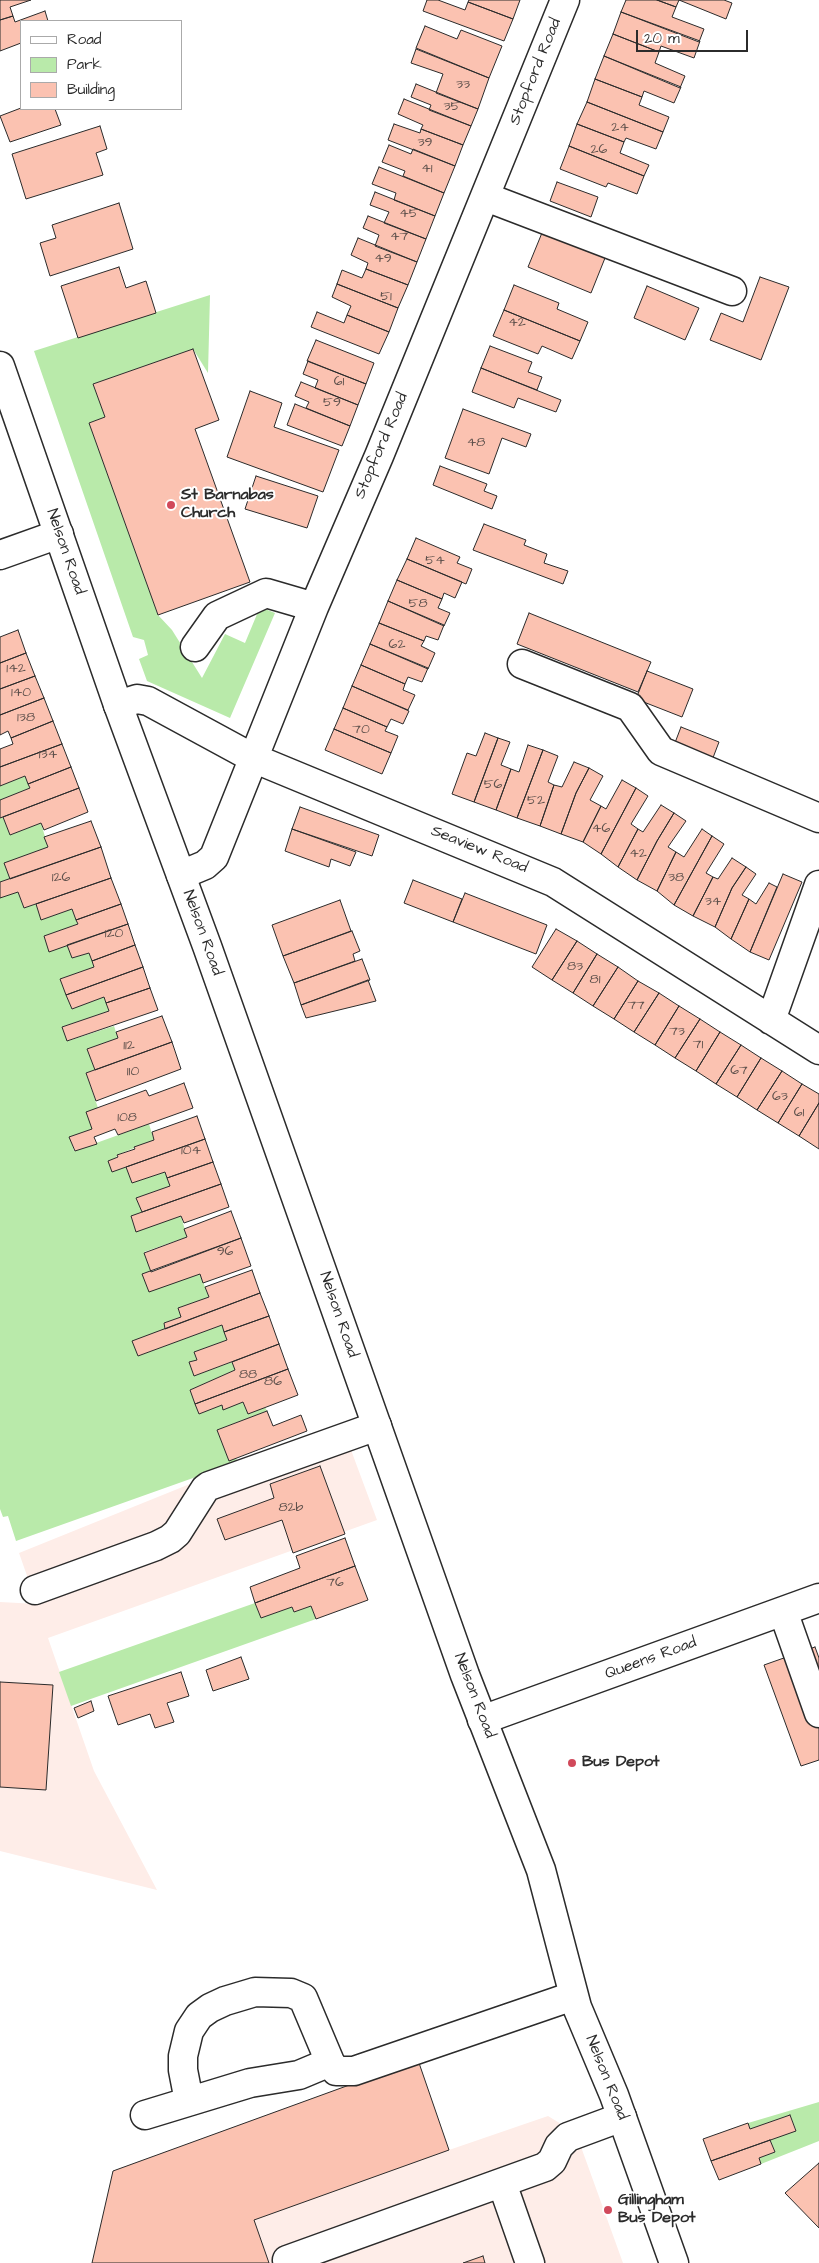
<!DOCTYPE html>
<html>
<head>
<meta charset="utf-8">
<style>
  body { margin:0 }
  #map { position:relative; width:819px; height:2263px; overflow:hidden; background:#fff; font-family:"Architects Daughter",sans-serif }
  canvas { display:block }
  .legend { position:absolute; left:20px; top:20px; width:162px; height:90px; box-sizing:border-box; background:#fff; border:1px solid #aaa; margin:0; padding:6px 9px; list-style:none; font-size:15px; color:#2b2b2b }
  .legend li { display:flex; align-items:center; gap:10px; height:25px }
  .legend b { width:25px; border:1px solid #aaa }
  .scale { position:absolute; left:636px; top:30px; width:112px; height:22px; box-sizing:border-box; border:2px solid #2b2b2b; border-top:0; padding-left:6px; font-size:15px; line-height:18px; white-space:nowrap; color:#2b2b2b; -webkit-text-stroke:4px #fff; paint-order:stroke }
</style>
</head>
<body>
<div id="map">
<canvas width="819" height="2263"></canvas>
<ul class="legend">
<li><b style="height:6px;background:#fff"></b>Road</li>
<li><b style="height:14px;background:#b9eaaa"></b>Park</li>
<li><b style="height:14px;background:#fbc2b1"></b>Building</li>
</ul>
<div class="scale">20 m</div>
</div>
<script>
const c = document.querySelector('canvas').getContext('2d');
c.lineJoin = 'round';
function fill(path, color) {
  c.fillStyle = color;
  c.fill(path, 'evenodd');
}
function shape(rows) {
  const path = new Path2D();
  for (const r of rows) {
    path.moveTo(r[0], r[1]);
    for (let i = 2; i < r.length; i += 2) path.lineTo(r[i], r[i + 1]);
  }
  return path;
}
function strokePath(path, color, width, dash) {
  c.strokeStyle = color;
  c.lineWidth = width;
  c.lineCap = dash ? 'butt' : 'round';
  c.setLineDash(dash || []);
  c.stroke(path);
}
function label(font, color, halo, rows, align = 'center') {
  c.font = font + ' "Architects Daughter",sans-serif';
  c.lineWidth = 4;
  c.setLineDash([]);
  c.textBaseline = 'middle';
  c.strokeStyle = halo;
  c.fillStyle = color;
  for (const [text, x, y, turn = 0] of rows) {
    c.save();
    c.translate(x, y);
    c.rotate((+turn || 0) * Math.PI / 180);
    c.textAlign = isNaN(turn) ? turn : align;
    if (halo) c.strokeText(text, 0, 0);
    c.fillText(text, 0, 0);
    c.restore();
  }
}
fill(shape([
  [341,1423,377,1520,48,1638,94,1771,157,1890,0,1851,0,1602,37,1604,19,1553],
  [418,2060,449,2150,548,2116,576,2133,623,2263,92,2263,113,2171]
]), '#feede8');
fill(shape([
  [210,295,208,373,193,349,93,384,105,417,89,423,158,615,172,630,202,678,225,634,245,643,260,607,275,613,230,718,147,681,139,659,148,655,144,640,133,637,34,351],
  [25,776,30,788,0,800,0,786],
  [3,817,10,835,41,823,48,847,5,863,10,879,0,882,0,818],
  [18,892,24,908,36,904,41,920,72,909,78,924,44,936,49,951,67,945,72,958,89,953,94,967,60,979,72,1009,104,997,109,1011,62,1027,68,1041,114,1026,118,1038,87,1049,95,1070,86,1073,98,1108,92,1129,70,1137,74,1151,149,1124,154,1140,117,1155,112,1172,126,1167,132,1183,165,1172,170,1186,136,1198,142,1212,131,1217,136,1231,181,1216,187,1237,144,1252,151,1272,200,1274,209,1297,178,1308,181,1317,164,1323,165,1329,133,1341,138,1356,222,1325,227,1340,194,1352,197,1360,189,1362,194,1376,232,1362,235,1370,190,1390,199,1414,222,1405,224,1409,243,1402,248,1413,265,1407,267,1411,217,1430,229,1460,236,1458,238,1462,16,1541,8,1516,3,1517,0,1509,0,897],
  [255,1603,261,1618,292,1607,294,1612,311,1606,316,1619,71,1706,59,1672],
  [819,2102,819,2141,761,2164,759,2158,775,2152,770,2140,796,2130,790,2115,750,2129,748,2123]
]), '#b9eaaa');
const building = shape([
  [0,0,31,0,10,7,13,16,0,20,0,0],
  [427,0,438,0,465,10,468,2,513,19,504,41,423,11,427,0],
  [469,0,520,0,513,19,468,2,469,0],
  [626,0,657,0,676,7,672,17,704,29,699,42,621,12,626,0],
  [657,0,724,0,732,3,726,19,679,0,676,7,657,0],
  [45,11,48,21,21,21,21,43,0,51,0,20,13,16,15,22,45,11],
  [621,12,700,41,694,58,661,46,659,52,613,34,621,12],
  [425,26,457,39,461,30,502,46,489,78,416,48,425,26],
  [613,34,659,52,655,63,685,76,680,88,604,56,613,34],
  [416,49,489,78,478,109,436,93,443,74,411,63,416,49],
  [604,56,681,87,674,103,644,91,642,97,595,79,604,56],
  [595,79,642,97,639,105,669,117,663,132,587,102,595,79],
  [416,84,478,109,471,126,429,110,431,105,411,97,416,84],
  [404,99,471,126,463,145,421,129,423,125,398,114,404,99],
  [587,102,663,132,656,149,626,138,624,142,577,124,587,102],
  [21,108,55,109,61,125,10,142,0,116,21,108],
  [394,124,420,133,421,129,463,145,455,166,388,140,394,124],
  [577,124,624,142,620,153,649,165,644,176,569,146,577,124],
  [100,126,107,149,96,153,103,175,26,199,12,154,100,126],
  [389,145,411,154,413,149,455,166,444,193,403,176,405,171,382,162,389,145],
  [569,146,644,176,637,194,608,183,606,187,560,169,569,146],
  [379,167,444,193,435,216,394,200,396,193,372,184,379,167],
  [557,182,598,197,591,217,550,201,557,182],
  [375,192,435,216,426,239,384,223,389,212,370,205,375,192],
  [119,203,133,249,50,276,40,243,56,238,52,225,119,203],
  [368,216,426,239,417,262,375,246,379,235,363,228,368,216],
  [544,228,607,253,591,293,528,267,544,228],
  [358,238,417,262,408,285,366,269,368,263,351,255,358,238],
  [119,267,126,288,146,281,156,313,78,338,61,286,119,267],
  [366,269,408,285,398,308,337,284,342,270,362,278,366,269],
  [760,277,789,287,761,360,710,340,721,313,743,322,760,277],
  [337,284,398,308,389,332,347,315,351,306,332,297,337,284],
  [514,285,559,303,557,309,588,322,580,341,504,310,514,285],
  [647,286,699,308,685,340,634,318,647,286],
  [504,310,580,341,572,359,542,346,538,354,493,336,504,310],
  [317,312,344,323,347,315,389,332,379,354,311,327,317,312],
  [316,340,374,363,366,384,307,361,316,340],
  [490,346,532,362,528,372,542,377,537,390,481,368,490,346],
  [193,349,219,420,195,429,250,582,158,615,89,423,105,417,93,384,193,349],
  [308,361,366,384,358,405,315,388,318,380,303,374,308,361],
  [481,368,561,400,556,412,518,398,514,408,472,392,481,368],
  [301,382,358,405,350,426,306,408,309,402,295,396,301,382],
  [250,391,282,403,274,427,339,450,323,492,227,457,250,391],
  [295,404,350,426,342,446,287,425,295,404],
  [463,409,531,434,526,447,502,438,489,474,445,458,463,409],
  [440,466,487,484,484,491,497,496,492,509,433,485,440,466],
  [256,476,318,496,307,528,245,509,256,476],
  [484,524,526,540,524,545,547,554,544,563,568,571,563,584,473,550,484,524],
  [416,538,460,557,457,563,472,569,466,584,407,559,416,538],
  [407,559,462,582,455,598,444,593,442,599,397,580,407,559],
  [397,580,442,599,438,608,450,613,444,626,388,601,397,580],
  [388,601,444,625,438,640,426,636,424,641,379,623,388,601],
  [529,613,651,662,638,692,517,644,529,613],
  [379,623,424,641,421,646,435,653,428,669,370,644,379,623],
  [18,630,26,653,0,663,0,637,18,630],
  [370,644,428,668,422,682,408,677,405,684,361,665,370,644],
  [26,653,35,676,0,689,0,663,26,653],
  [361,665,405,684,403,690,415,695,408,710,352,686,361,665],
  [647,671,693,689,682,717,636,699,647,671],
  [35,676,44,698,0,715,0,689,35,676],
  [352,686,409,711,403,724,391,719,387,727,343,708,352,686],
  [44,698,53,721,11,738,8,731,0,735,0,715,44,698],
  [343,708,387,727,385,731,398,736,391,753,334,729,343,708],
  [53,721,62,744,0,767,0,749,13,744,11,738,53,721],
  [681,727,719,742,711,763,673,748,681,727],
  [334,729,391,753,382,774,325,750,334,729],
  [485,733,498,738,474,802,452,794,467,753,476,756,485,733],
  [498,738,510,742,501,765,511,769,496,810,474,802,498,738],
  [62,744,71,767,28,784,25,776,0,786,0,767,62,744],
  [528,745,543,750,517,818,496,810,511,769,519,772,528,745],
  [543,750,558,756,548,782,554,785,540,826,517,818,543,750],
  [574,762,589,768,576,793,561,834,540,826,554,785,562,787,574,762],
  [71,767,79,788,0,818,0,800,30,788,28,784,71,767],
  [589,768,603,776,590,800,601,806,583,842,561,834,576,793,589,768],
  [622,780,636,788,601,854,583,842,601,806,606,809,622,780],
  [79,788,88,812,44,830,41,823,10,835,3,817,79,788],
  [636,788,648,796,631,824,638,829,618,867,601,854,636,788],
  [661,805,674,813,657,841,637,880,618,867,638,829,643,832,661,805],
  [300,807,379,835,372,856,292,829,300,807],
  [674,813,686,821,668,847,676,852,657,891,637,880,657,841,674,813],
  [91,821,101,847,10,879,4,863,48,847,44,837,91,821],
  [292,829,356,852,350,866,331,859,329,867,285,851,292,829],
  [702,829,712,836,674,905,657,891,676,852,684,857,702,829],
  [712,836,724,844,706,873,713,877,693,916,674,905,712,836],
  [101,847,111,878,24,908,18,892,0,898,0,882,101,847],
  [732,858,746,867,732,888,715,927,693,916,713,877,718,879,732,858],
  [746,867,756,874,742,895,749,899,731,939,715,927,732,888,746,867],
  [783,874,802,882,769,960,750,952,783,874],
  [111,878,121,904,76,920,72,909,41,920,36,904,111,878],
  [413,880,462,899,453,922,404,903,413,880],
  [769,883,777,887,750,952,731,939,749,899,756,904,769,883],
  [465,893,547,925,536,954,453,922,465,893],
  [340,900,351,931,283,956,272,925,340,900],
  [121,904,128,924,49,952,44,936,78,924,76,920,121,904],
  [128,924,135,945,92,961,89,953,72,958,67,945,128,924],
  [556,929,577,941,552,980,532,967,556,929],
  [352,931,360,951,353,954,355,961,294,983,283,956,352,931],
  [577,941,597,954,573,993,552,980,577,941],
  [135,945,143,967,66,995,60,979,94,967,92,961,135,945],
  [597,954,618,967,593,1006,573,993,597,954],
  [362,959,370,980,301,1005,294,983,362,959],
  [143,967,150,988,106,1003,104,997,72,1009,66,995,143,967],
  [618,967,638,981,614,1019,593,1006,618,967],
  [368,980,376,1001,306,1018,301,1005,368,980],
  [638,981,659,993,634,1032,614,1019,638,981],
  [150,988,158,1010,67,1041,62,1027,109,1011,106,1003,150,988],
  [659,993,679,1006,655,1045,634,1032,659,993],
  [679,1006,700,1019,675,1058,655,1045,679,1006],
  [162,1016,172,1042,95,1070,87,1049,118,1038,116,1032,162,1016],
  [700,1019,720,1032,696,1071,675,1058,700,1019],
  [720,1032,741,1045,716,1084,696,1071,720,1032],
  [172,1042,181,1069,96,1101,86,1073,172,1042],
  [741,1045,761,1058,737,1097,716,1084,741,1045],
  [761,1058,782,1071,757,1110,737,1097,761,1058],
  [782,1071,802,1084,778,1123,757,1110,782,1071],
  [184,1083,193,1108,118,1135,115,1129,94,1137,97,1144,75,1151,69,1137,92,1129,86,1112,146,1090,149,1096,184,1083],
  [802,1084,819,1094,819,1103,799,1136,778,1123,802,1084],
  [819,1103,819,1149,799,1136,819,1103],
  [197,1116,205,1139,112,1172,108,1161,118,1157,117,1155,135,1149,134,1147,154,1140,152,1132,197,1116],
  [205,1139,213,1162,167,1178,165,1172,132,1183,126,1167,205,1139],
  [213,1162,221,1184,142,1212,136,1198,170,1186,167,1178,213,1162],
  [221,1184,229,1207,184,1223,181,1216,136,1232,131,1216,221,1184],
  [231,1211,241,1238,151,1272,144,1253,187,1237,184,1229,231,1211],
  [241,1238,251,1266,203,1283,200,1274,149,1292,142,1274,241,1238],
  [252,1270,260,1293,165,1329,164,1323,181,1317,178,1308,209,1297,205,1287,252,1270],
  [260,1293,269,1316,224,1332,222,1325,138,1356,132,1341,260,1293],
  [269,1316,279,1344,194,1376,189,1362,197,1360,194,1352,227,1340,224,1332,269,1316],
  [279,1344,288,1369,195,1404,190,1390,235,1370,232,1362,279,1344],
  [288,1369,298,1395,248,1414,243,1402,223,1410,222,1405,199,1414,195,1404,288,1369],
  [267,1411,273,1426,301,1415,307,1431,229,1461,217,1430,267,1411],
  [320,1466,345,1534,293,1553,282,1520,225,1540,217,1519,274,1498,270,1484,320,1466],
  [345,1538,355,1566,255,1603,250,1587,300,1568,296,1556,345,1538],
  [355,1566,368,1600,316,1619,311,1606,294,1612,292,1607,261,1618,255,1603,355,1566],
  [815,1647,819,1658,819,1760,801,1766,764,1665,815,1647],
  [241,1657,249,1679,213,1691,206,1670,241,1657],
  [181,1672,189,1696,167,1703,174,1722,155,1728,150,1714,118,1725,108,1696,181,1672],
  [0,1682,53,1685,46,1790,0,1787,0,1682],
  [91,1701,94,1711,78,1718,74,1708,91,1701],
  [418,2060,449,2150,254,2220,269,2263,92,2263,113,2171,418,2060],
  [790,2115,796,2131,711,2161,703,2139,748,2123,750,2129,790,2115],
  [770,2140,775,2152,759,2158,761,2164,719,2180,711,2161,770,2140],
  [819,2163,819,2228,785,2193,819,2163],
  [483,2256,485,2263,463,2263,483,2256]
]);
fill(building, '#fbc2b1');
strokePath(building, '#2b2b2b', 1);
const minor = shape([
  [486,197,732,291],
  [0,555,59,534],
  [195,647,217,616,266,593,314,607],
  [522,664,630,707,661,751,819,818],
  [118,705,137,699,148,701,253,758,553,882,819,1050],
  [181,875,205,865,214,857,314,607,379,456,565,0],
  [771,1020,819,885],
  [35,1590,156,1546,170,1539,177,1533,205,1489,209,1486,377,1426],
  [783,1611,819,1713],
  [482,1720,819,1598],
  [330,2062,336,2071,354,2071,573,1996],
  [145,2115,250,2083,299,2075,330,2062,303,1998,291,1993,255,1992,225,2001,210,2008,199,2016,189,2031,183,2056,183,2070,189,2101],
  [502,2183,530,2263],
  [287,2260,545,2167,552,2161,559,2146,568,2137,622,2117]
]);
const major = shape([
  [0,366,118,705,207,946,465,1675,541,1870,577,2007,614,2095,674,2263]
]);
strokePath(minor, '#2b2b2b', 31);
strokePath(major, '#2b2b2b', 31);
strokePath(minor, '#fff', 28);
strokePath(major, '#fff', 28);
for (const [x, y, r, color] of [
  [171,505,5,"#d1495b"],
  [572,1763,5,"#d1495b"],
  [608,2210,5,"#d1495b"]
]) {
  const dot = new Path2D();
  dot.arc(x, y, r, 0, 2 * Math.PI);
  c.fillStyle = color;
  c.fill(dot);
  strokePath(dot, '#fff', 2);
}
label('14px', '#5f514c', null, [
  ["33",463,85],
  ["35",452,107],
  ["24",620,128],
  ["39",425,143],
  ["26",599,150],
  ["41",427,169],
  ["45",409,214],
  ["47",399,237],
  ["49",383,259],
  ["51",386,297],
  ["42",517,323],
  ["61",339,382],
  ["59",332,403],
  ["48",476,443],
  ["54",435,561],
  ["58",418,604],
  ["62",397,645],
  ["142",16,669],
  ["140",21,693],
  ["138",26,718],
  ["70",361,730],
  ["134",48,755],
  ["56",493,785],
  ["52",536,801],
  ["46",601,829],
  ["42",638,854],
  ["126",61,878],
  ["38",676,878],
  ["34",713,902],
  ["120",114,934],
  ["83",575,967],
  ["81",595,980],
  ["77",636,1006],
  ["73",677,1032],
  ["71",698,1045],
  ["112",129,1046],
  ["67",739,1071],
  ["110",133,1072],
  ["63",780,1097],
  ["61",799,1113],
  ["108",127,1118],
  ["104",191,1151],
  ["96",225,1252],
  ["88",248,1375],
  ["86",273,1382],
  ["82b",291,1508],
  ["76",335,1583]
]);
label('16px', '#2b2b2b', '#fff', [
  ["Stopford Road",536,72,-68],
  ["Stopford Road",382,446,-67],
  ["Nelson Road",65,552,71],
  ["Seaview Road",479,850,22],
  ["Nelson Road",202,933,70],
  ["Nelson Road",338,1315,71],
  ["Queens Road",651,1659,-20],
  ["Nelson Road",474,1696,69],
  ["Nelson Road",606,2078,68]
]);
label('bold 16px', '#2b2b2b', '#fff', [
  ["St Barnabas",181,496],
  ["Church",181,514],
  ["Bus Depot",582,1763],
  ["Gillingham",618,2201],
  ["Bus Depot",618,2219]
], 'left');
</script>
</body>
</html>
